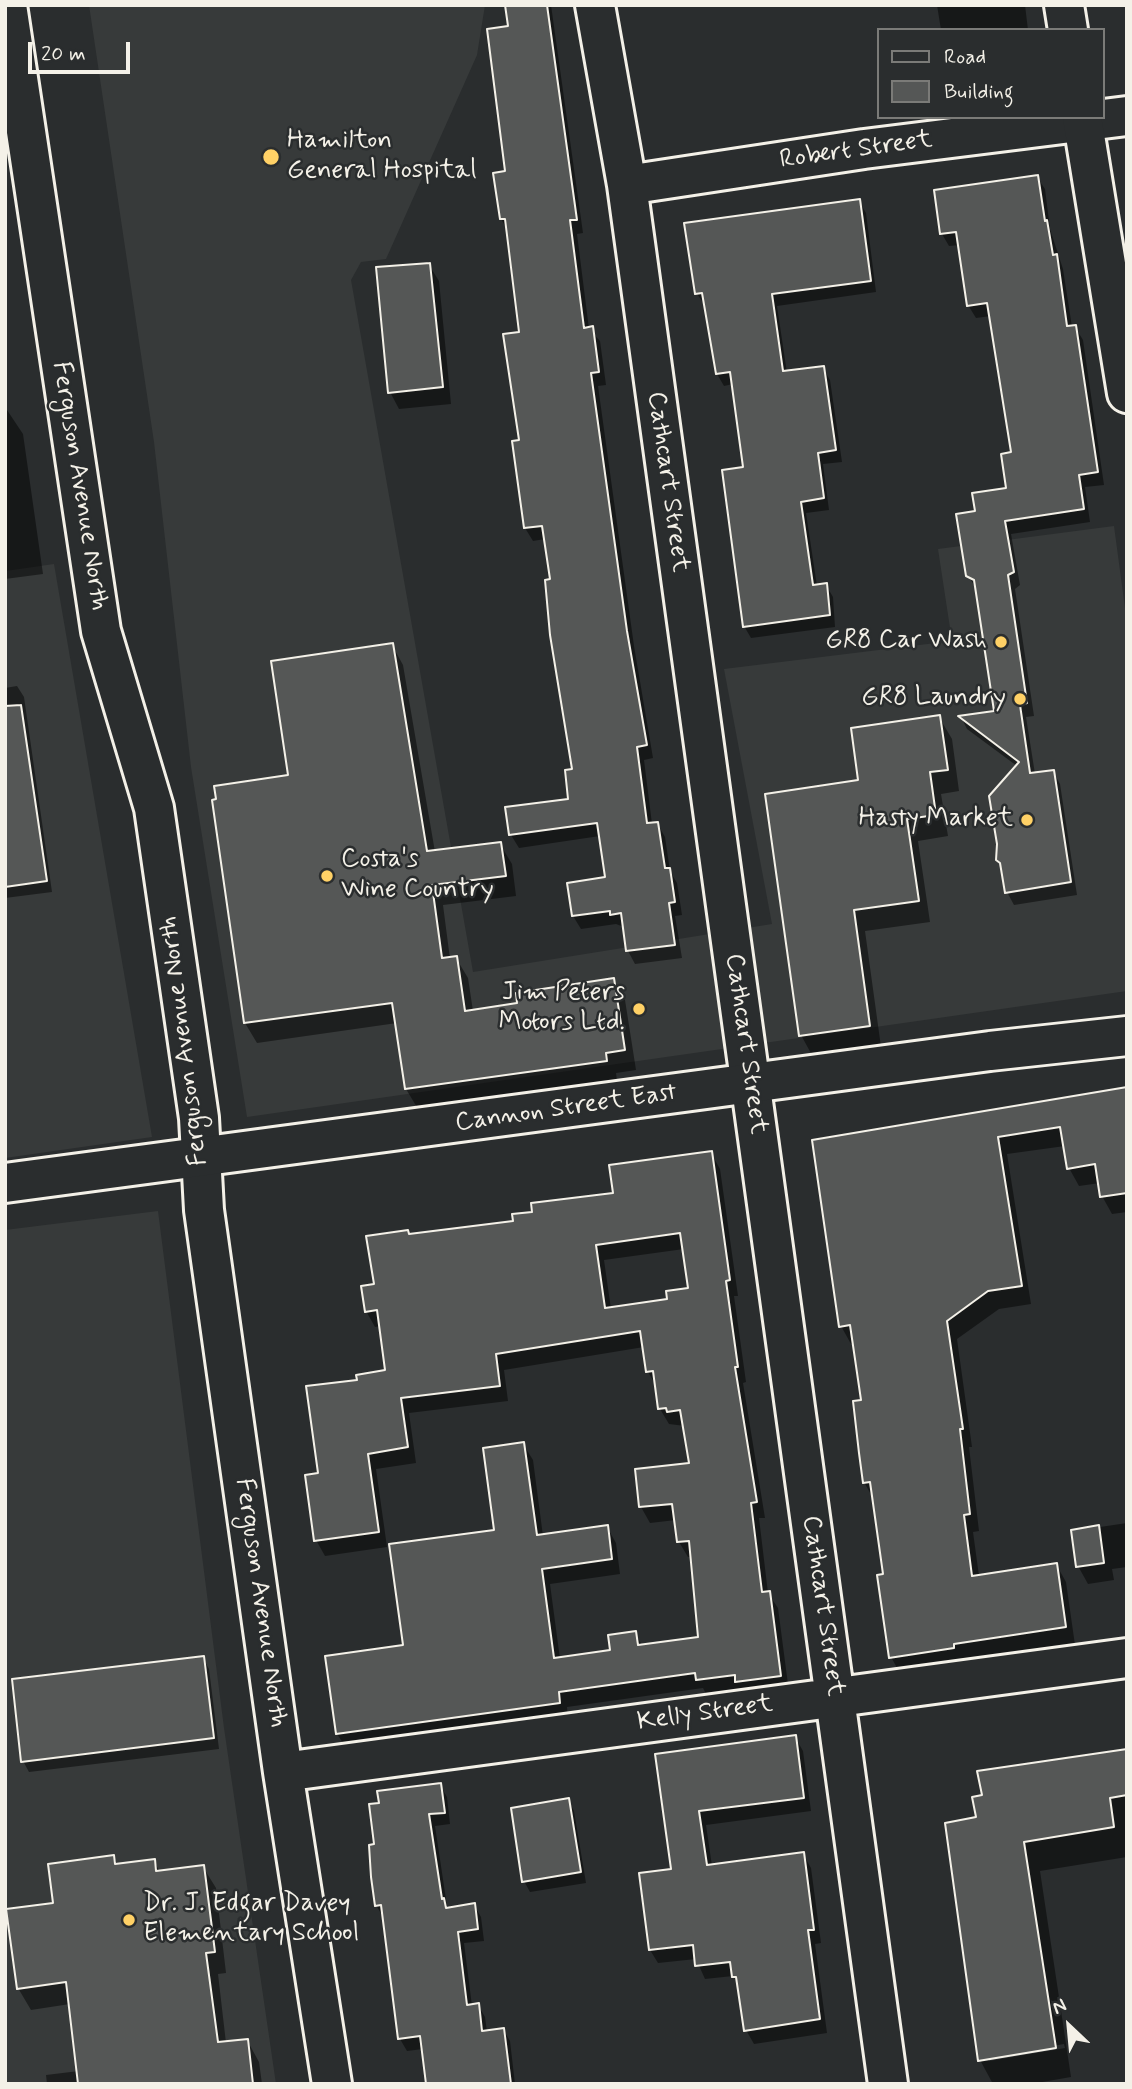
<!DOCTYPE html>
<html>
<head>
<meta charset="utf-8">
<style>
  body { margin:0 }
  #map { position:relative; width:1132px; height:2089px; overflow:hidden; background:#2a2d2e; font-family:Mynerve,sans-serif }
  canvas { display:block }
  .frame { position:absolute; inset:0; border:7px solid #f4f1e8; pointer-events:none }
  .legend { position:absolute; left:877px; top:28px; width:228px; height:91px; box-sizing:border-box; background:#2a2d2e; border:2px solid #7b7b78; margin:0; padding:9px 12px; list-style:none; font-size:21px; color:#f4f1e8 }
  .legend li { display:flex; align-items:center; gap:14px; height:35px }
  .legend b { width:35px; border:2px solid #7b7b78 }
  .north { position:absolute; left:1034px; top:1991px; width:70px; height:70px; -webkit-text-stroke:5px #2a2d2e; paint-order:stroke; rotate:334deg; font-size:19px; font-weight:700; line-height:28px; text-align:center; color:#f4f1e8 }
  .north::after { content:''; display:block; margin:auto; width:24px; height:32px; background:#f4f1e8; clip-path:polygon(50% 0,100% 100%,50% 72%,0 100%) }
  .scale { position:absolute; left:28px; top:42px; width:102px; height:32px; box-sizing:border-box; border:4px solid #f4f1e8; border-top:0; padding-left:9px; font-size:21px; line-height:24px; white-space:nowrap; color:#f4f1e8; -webkit-text-stroke:5px #2a2d2e; paint-order:stroke }
</style>
</head>
<body>
<div id="map">
<canvas width="1132" height="2089"></canvas>
<div class="frame"></div>
<ul class="legend">
<li><b style="height:9px;background:#2a2d2e"></b>Road</li>
<li><b style="height:19px;background:#555756"></b>Building</li>
</ul>
<div class="north">N</div>
<div class="scale">20 m</div>
</div>
<script>
const c = document.querySelector('canvas').getContext('2d');
c.lineJoin = 'round';
function fill(path, color) {
  c.fillStyle = color;
  c.fill(path, 'evenodd');
}
function shape(rows) {
  const path = new Path2D();
  for (const r of rows) {
    path.moveTo(r[0], r[1]);
    for (let i = 2; i < r.length; i += 2) path.lineTo(r[i], r[i + 1]);
  }
  return path;
}
function strokePath(path, color, width, dash) {
  c.strokeStyle = color;
  c.lineWidth = width;
  c.lineCap = dash ? 'butt' : 'round';
  c.setLineDash(dash || []);
  c.stroke(path);
}
function label(font, color, halo, rows, align = 'center') {
  c.font = font + ' Mynerve,sans-serif';
  c.lineWidth = 5;
  c.setLineDash([]);
  c.textBaseline = 'middle';
  c.strokeStyle = halo;
  c.fillStyle = color;
  for (const [text, x, y, turn = 0] of rows) {
    c.save();
    c.translate(x, y);
    c.rotate((+turn || 0) * Math.PI / 180);
    c.textAlign = isNaN(turn) ? turn : align;
    if (halo) c.strokeText(text, 0, 0);
    c.fillText(text, 0, 0);
    c.restore();
  }
}
fill(shape([
  [89,5,485,5,477,55,386,259,361,262,351,280,473,972,772,924,724,669,952,641,938,549,1114,526,1127,623,1127,991,247,1117,191,767,154,442],
  [54,564,152,1137,5,1158,5,571],
  [158,1211,224,1728,276,2084,5,2084,5,1230]
]), '#373a3a');
fill(shape([
  [507,5,551,5,583,233,577,234,589,329,600,341,606,385,598,386,634,646,653,758,644,760,652,824,657,823,665,837,670,871,677,883,682,915,675,916,682,958,635,964,628,951,624,927,616,924,581,929,573,916,569,884,607,879,600,836,519,848,511,835,507,809,570,800,574,771,545,539,533,541,525,528,521,441,521,333,508,231,501,219,507,173,510,28],
  [937,5,1025,5,1028,30,941,30],
  [1037,177,1045,189,1050,229,1063,269,1072,327,1075,327,1083,340,1104,485,1085,487,1090,522,1011,534,1020,585,1015,589,1034,716,1026,717,1035,774,1053,771,1060,784,1077,895,1014,905,1007,892,1003,869,997,860,1017,766,967,729,961,717,996,713,976,589,968,575,1008,490,1013,454,991,316,976,318,968,305,960,245,949,246,942,234],
  [859,201,866,213,876,292,777,306,787,373,823,368,830,380,842,462,823,464,829,510,806,513,817,586,826,585,833,597,835,627,751,638,744,626,745,469,733,384,724,386,717,374,705,305,697,294],
  [429,265,439,281,451,404,399,409,390,392],
  [5,407,23,434,43,574,5,579],
  [392,645,403,665,435,852,500,844,512,864,516,896,443,905,450,959,456,958,468,978,473,1011,519,1004,614,980,625,1000,636,1070,616,1073,617,1081,418,1109,406,1089,397,1023,257,1043,245,1023,290,777],
  [17,686,24,697,52,892,5,898,5,688],
  [939,717,952,739,959,791,941,794,948,836,918,841,930,922,865,931,881,1047,813,1057,801,1035,860,782],
  [1127,1089,1127,1212,1112,1214,1102,1196,1100,1183,1079,1186,1069,1168,1065,1146,1007,1154,1031,1304,999,1309,957,1339,972,1447,969,1447,979,1531,973,1532,979,1576,1056,1564,1066,1582,1075,1645,963,1661,901,1675,891,1657,885,1576,874,1500,864,1482,863,1402,854,1344,851,1344,841,1326,814,1141],
  [711,1153,720,1169,738,1296,734,1296,746,1382,743,1383,765,1518,759,1518,768,1593,778,1608,789,1692,707,1696,703,1688,567,1707,568,1719,347,1749,337,1734,496,1531,523,1444,533,1460,543,1536,607,1527,616,1543,620,1574,550,1584,560,1659,612,1652,635,1633,643,1647,700,1639,692,1557,688,1557,679,1542,676,1520,650,1523,641,1507,637,1470,691,1464,685,1426,669,1424,660,1409,657,1387,648,1372,644,1347,504,1370,508,1401,409,1413,416,1463,376,1469,387,1547,325,1556,316,1540,320,1475,359,1382,387,1372,381,1326,375,1327,366,1311,376,1286,410,1236,515,1222,615,1194],
  [684,1249,690,1290,669,1301,611,1309,604,1260],
  [1127,1523,1127,1567,1112,1569,1114,1580,1088,1584,1078,1566,1073,1531],
  [203,1658,209,1669,219,1749,29,1772,23,1761],
  [795,1737,803,1751,811,1811,706,1825,712,1866,803,1854,811,1868,821,1943,815,1944,827,2033,754,2044,746,2030,739,1985,733,1976,705,1979,696,1959,658,1963,650,1950,673,1871,657,1756],
  [1127,1751,1127,1857,1040,1871,1071,2077,1031,2084,993,2084,980,2060,978,1818],
  [1064,2044,1065,2048,989,2061,989,2057],
  [440,1785,447,1797,450,1824,435,1826,447,1906,448,1909,474,1905,481,1917,484,1941,464,1943,472,2006,478,2005,485,2017,487,2032,503,2029,510,2041,515,2084,429,2084,423,2049,407,2051,400,2039,383,1917,376,1905,376,1846],
  [568,1800,574,1811,586,1883,530,1892,524,1881],
  [113,1857,118,1865,154,1861,160,1872,203,1867,216,1888,226,1973,218,1974,226,2043,247,2040,259,2062,262,2084,47,2084,46,2075,79,2071,70,2004,31,2010,18,1988,55,1904]
]), '#0007');
const building = shape([
  [505,5,547,5,577,220,570,220,584,328,593,326,599,372,591,373,627,631,647,745,637,747,647,823,658,822,665,868,670,868,675,902,669,903,675,945,626,951,621,913,610,915,610,911,572,916,567,883,605,877,597,823,509,835,505,807,568,799,565,770,572,769,550,635,545,580,550,579,542,526,524,528,512,441,519,440,503,334,519,332,505,219,500,219,493,173,505,171,487,29,508,26,505,5],
  [1038,175,1045,221,1047,220,1053,255,1057,254,1067,326,1076,325,1098,472,1079,475,1084,509,1005,521,1014,572,1008,575,1027,703,1020,705,1030,773,1054,770,1071,882,1005,893,1000,863,996,860,997,844,989,796,1019,762,958,716,994,711,974,580,966,576,956,514,975,511,972,493,1006,488,1001,454,1011,452,987,303,967,306,956,232,940,234,934,190,1038,175],
  [860,199,871,281,772,294,783,371,824,366,836,450,818,453,824,498,801,502,813,585,827,583,830,615,743,627,722,470,743,467,730,372,716,374,702,293,695,294,684,223,860,199],
  [430,263,443,387,388,393,376,267,430,263],
  [393,643,427,851,501,842,506,876,432,885,442,958,457,956,465,1011,517,1003,516,993,614,978,625,1050,606,1053,607,1061,405,1089,392,1003,244,1023,212,800,216,799,214,786,288,775,271,661,393,643],
  [21,705,47,881,5,887,5,706,21,705],
  [940,715,948,770,930,772,936,815,907,819,919,901,854,910,870,1026,799,1036,765,794,858,780,851,728,940,715],
  [1127,1087,1127,1193,1100,1197,1095,1164,1067,1169,1060,1127,998,1137,1022,1286,988,1291,947,1321,963,1429,960,1429,970,1514,964,1515,972,1576,1057,1563,1066,1627,954,1644,954,1648,889,1658,877,1575,883,1574,870,1482,863,1483,859,1453,853,1401,861,1400,850,1325,839,1327,812,1140,1127,1087],
  [712,1151,730,1280,726,1281,738,1367,735,1367,757,1502,751,1503,762,1592,770,1591,781,1676,735,1682,735,1675,696,1680,695,1673,559,1692,560,1703,336,1734,325,1656,403,1645,389,1544,494,1530,483,1448,524,1442,537,1535,608,1525,612,1559,542,1569,554,1658,610,1650,608,1635,636,1631,638,1645,698,1637,689,1541,677,1542,672,1504,639,1507,635,1469,689,1463,680,1410,667,1412,666,1408,658,1409,653,1371,646,1372,640,1331,496,1354,500,1386,401,1398,408,1447,368,1454,379,1532,314,1541,305,1475,318,1473,306,1386,357,1380,356,1375,385,1370,377,1310,365,1312,361,1286,374,1284,366,1236,408,1230,409,1234,513,1221,512,1214,532,1212,531,1203,613,1193,609,1165,712,1151],
  [680,1233,688,1288,666,1291,667,1299,605,1308,596,1245,680,1233],
  [1099,1525,1104,1563,1076,1567,1071,1530,1099,1525],
  [204,1656,214,1738,21,1762,12,1679,204,1656],
  [796,1735,804,1798,699,1811,707,1865,804,1852,814,1930,808,1930,820,2019,744,2031,736,1977,732,1977,730,1962,695,1966,693,1945,649,1950,639,1873,671,1869,655,1754,796,1735],
  [1127,1749,1127,1795,1110,1798,1114,1827,1024,1842,1056,2048,978,2061,945,1823,976,1817,972,1797,982,1795,977,1771,1127,1749],
  [441,1783,445,1813,429,1814,442,1899,444,1898,446,1908,475,1903,478,1929,458,1932,467,2005,479,2003,482,2031,504,2028,511,2084,426,2084,420,2036,398,2039,381,1905,375,1906,371,1877,369,1845,374,1844,369,1804,379,1803,377,1791,441,1783],
  [569,1798,581,1872,522,1882,511,1808,569,1798],
  [114,1855,115,1864,155,1859,156,1871,204,1865,215,1952,206,1953,218,2042,248,2039,253,2084,78,2084,66,1982,17,1989,6,1909,53,1903,48,1864,114,1855]
]);
fill(building, '#555756');
strokePath(building, '#f4f1e8', 2);
const street = shape([
  [7,5,101,631,154,808,199,1118,204,1210,283,1772,332,2084],
  [595,5,627,185,888,2084],
  [627,185,864,149,1127,116],
  [283,1772,1127,1658]
]);
const secondary = shape([
  [1064,5,1068,30],
  [1082,117,1127,393],
  [5,1183,990,1051,1127,1036]
]);
strokePath(street, '#f4f1e8', 44);
strokePath(secondary, '#f4f1e8', 44);
strokePath(street, '#2a2d2e', 38);
strokePath(secondary, '#2a2d2e', 38);
for (const [x, y, r, color] of [
  [271,157,9,"#ffd166"],
  [1001,642,7,"#ffd166"],
  [1020,699,7,"#ffd166"],
  [1027,820,7,"#ffd166"],
  [327,876,7,"#ffd166"],
  [639,1009,7,"#ffd166"],
  [129,1920,7,"#ffd166"]
]) {
  const dot = new Path2D();
  dot.arc(x, y, r, 0, 2 * Math.PI);
  c.fillStyle = color;
  c.fill(dot);
  strokePath(dot, '#2a2d2e', 2.5);
}
label('26px', '#f4f1e8', '#2a2d2e', [
  ["Hamilton",287,142,"left"],
  ["General Hospital",287,172,"left"],
  ["GR8 Car Wash",987,642],
  ["GR8 Laundry",1006,699],
  ["Hasty Market",1013,820],
  ["Costa's",341,861,"left"],
  ["Wine Country",341,891,"left"],
  ["Jim Peters",625,994],
  ["Motors Ltd.",625,1024],
  ["Dr. J. Edgar Davey",143,1905,"left"],
  ["Elementary School",143,1935,"left"]
], 'right');
label('26px', '#f4f1e8', '#2a2d2e', [
  ["Robert Street",856,151,-8],
  ["Cathcart Street",667,482,82],
  ["Ferguson Avenue North",79,486,81],
  ["Ferguson Avenue North",185,1041,-97],
  ["Cathcart Street",745,1044,82],
  ["Cannon Street East",566,1109,-8],
  ["Ferguson Avenue North",260,1603,82],
  ["Cathcart Street",822,1606,82],
  ["Kelly Street",705,1714,-8]
]);
</script>
</body>
</html>
